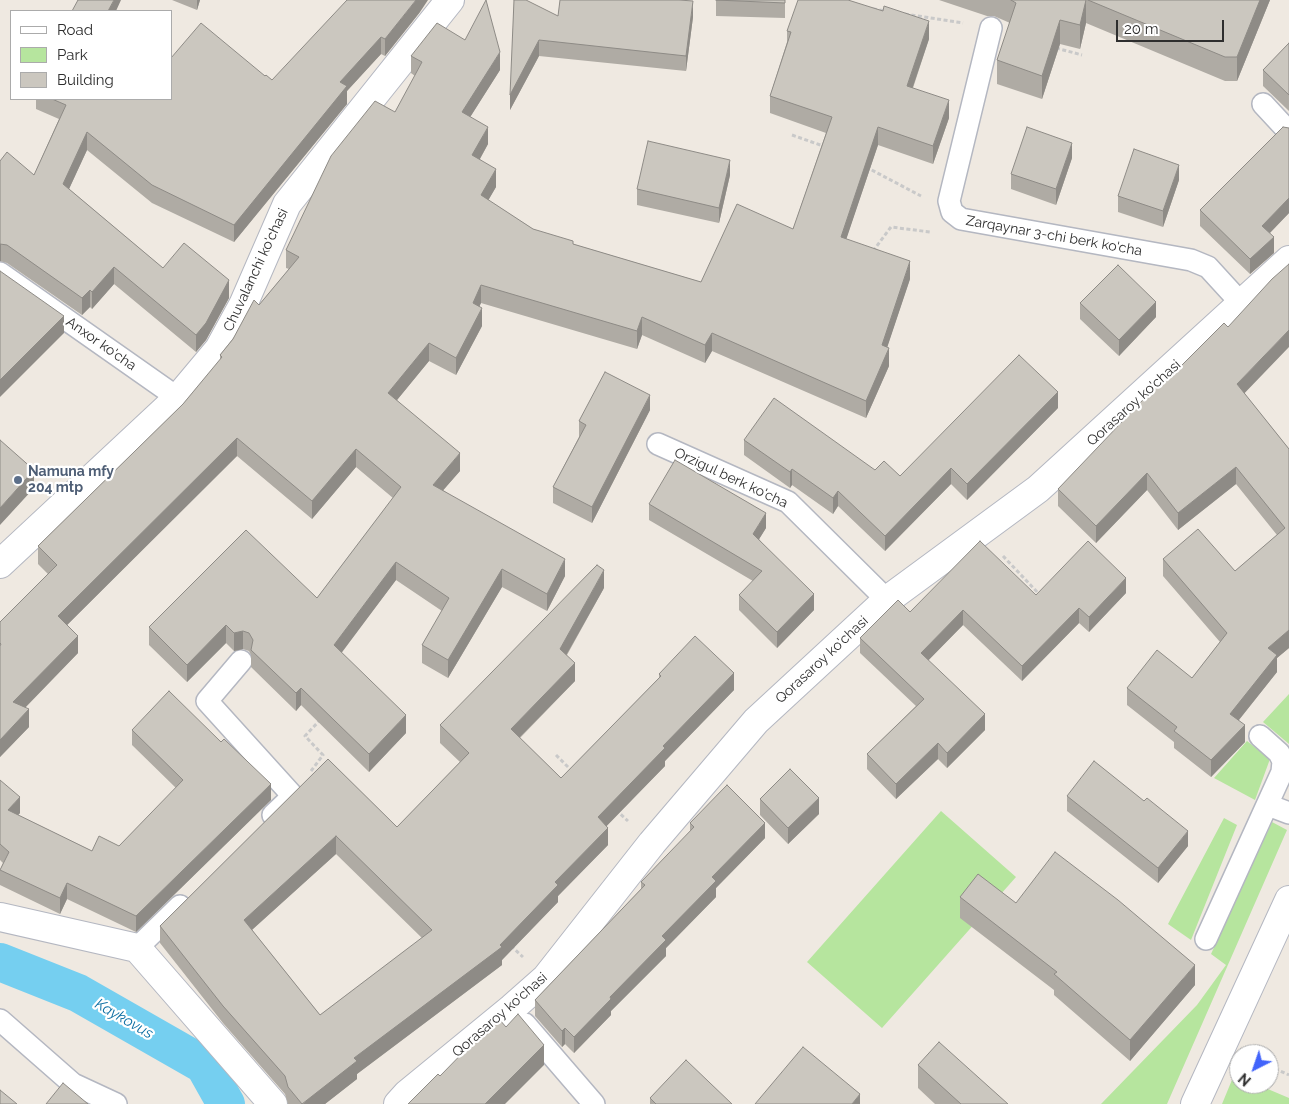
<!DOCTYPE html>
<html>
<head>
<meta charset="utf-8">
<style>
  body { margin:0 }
  #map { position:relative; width:1289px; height:1104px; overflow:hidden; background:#efe9e1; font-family:Raleway,sans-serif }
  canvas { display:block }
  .legend { position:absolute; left:10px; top:10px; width:162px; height:90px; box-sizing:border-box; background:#fff; border:1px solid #ababab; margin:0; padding:6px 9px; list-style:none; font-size:15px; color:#2e2e2e }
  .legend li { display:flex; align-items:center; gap:10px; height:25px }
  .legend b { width:25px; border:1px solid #ababab }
  .north { position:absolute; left:1229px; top:1044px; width:50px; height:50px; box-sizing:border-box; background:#fff; border:1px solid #ababab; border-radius:50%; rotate:221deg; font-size:14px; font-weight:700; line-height:20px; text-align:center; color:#2e2e2e }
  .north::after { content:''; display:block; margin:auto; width:18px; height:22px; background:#4264fb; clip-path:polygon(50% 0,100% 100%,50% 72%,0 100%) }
  .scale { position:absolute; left:1116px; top:20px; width:108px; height:22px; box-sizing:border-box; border:2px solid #2e2e2e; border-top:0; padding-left:6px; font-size:15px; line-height:18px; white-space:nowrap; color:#2e2e2e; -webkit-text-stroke:4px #fff; paint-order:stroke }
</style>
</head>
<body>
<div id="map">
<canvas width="1289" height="1104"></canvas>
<ul class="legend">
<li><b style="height:6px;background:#fff"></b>Road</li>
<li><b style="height:14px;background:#b6e59e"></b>Park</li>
<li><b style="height:14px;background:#cbc7bf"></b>Building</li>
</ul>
<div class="north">N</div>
<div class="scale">20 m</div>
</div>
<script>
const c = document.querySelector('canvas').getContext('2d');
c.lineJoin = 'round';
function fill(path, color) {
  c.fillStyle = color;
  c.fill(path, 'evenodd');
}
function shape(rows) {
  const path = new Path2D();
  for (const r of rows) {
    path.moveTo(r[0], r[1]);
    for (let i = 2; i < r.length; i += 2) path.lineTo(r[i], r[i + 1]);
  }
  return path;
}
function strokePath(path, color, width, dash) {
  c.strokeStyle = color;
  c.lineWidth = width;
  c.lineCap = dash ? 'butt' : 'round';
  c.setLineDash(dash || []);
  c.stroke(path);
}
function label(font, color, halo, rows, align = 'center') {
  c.font = font + ' Raleway,sans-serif';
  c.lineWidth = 4.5;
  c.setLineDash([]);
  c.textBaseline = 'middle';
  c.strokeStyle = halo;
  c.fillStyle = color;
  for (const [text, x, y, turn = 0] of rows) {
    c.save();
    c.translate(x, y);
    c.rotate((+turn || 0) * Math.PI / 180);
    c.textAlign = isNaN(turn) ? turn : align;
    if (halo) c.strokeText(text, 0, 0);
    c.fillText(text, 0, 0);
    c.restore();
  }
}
fill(shape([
  [1289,694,1289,744,1263,722],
  [1247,741,1270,759,1255,800,1214,778],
  [941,811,1016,877,882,1028,807,962],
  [1224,818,1237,825,1191,940,1168,924],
  [1272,822,1287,830,1167,1104,1101,1104,1197,1005,1226,965,1211,954],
  [1234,1075,1239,1077,1239,1084,1256,1084,1289,1098,1289,1104,1222,1104]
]), '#b6e59e');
strokePath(shape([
  [0,962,78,993,204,1065,226,1104]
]), '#75cff0', 38);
const lane = shape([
  [991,28,949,201,952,212,961,219,1191,260,1208,267,1240,302],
  [1263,104,1289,132],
  [0,273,178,398],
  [658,444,788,502,887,600],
  [241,661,207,701,293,796,273,815],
  [1268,805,1289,813],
  [1206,939,1282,772,1283,761,1279,753,1260,736],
  [137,948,180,906],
  [0,1020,73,1084,116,1104],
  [525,1024,594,1104]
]);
const street = shape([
  [0,564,178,398,219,349,243,305,287,204,450,0],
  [0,917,137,948,273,1104],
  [398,1104,407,1094,512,1008,546,978,652,843,756,721,887,600,1038,489,1289,260],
  [1195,1104,1289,900]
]);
strokePath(lane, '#b4b7c1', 24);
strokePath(street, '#b4b7c1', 30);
strokePath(shape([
  [873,9,887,11],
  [905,14,963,23],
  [1056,48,1082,55],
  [792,135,826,147],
  [866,167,921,196],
  [873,251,891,227,930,232],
  [1003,556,1040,595],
  [556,755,572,771],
  [311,771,323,755,305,736,321,719],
  [616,810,628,821],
  [511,946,523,957],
  [1269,1066,1289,1075]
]), '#c9c9c9', 3, [4, 2.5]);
strokePath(lane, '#fff', 21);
strokePath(street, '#fff', 28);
fill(shape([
  [172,0,200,0,197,10],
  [514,0,558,16,693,17,686,71,539,56,510,110],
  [716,0,785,0,785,18,716,16],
  [939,0,1270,0,1237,81,1225,81,1086,23,1080,49,1060,44,1042,99,997,84,997,60,1010,23,994,16,987,16],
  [420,12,385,56,381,54,347,91,347,104,234,242,152,203,87,150,69,189,163,268,229,298,206,340,196,352,114,284,92,309,90,307,82,315,7,263,0,261,0,161,34,175,59,119,36,109,36,99,171,99,265,76,272,80],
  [787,31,929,39,913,88,949,118,933,164,878,145,846,239,910,279,887,347,889,366,866,418,712,351,705,363,642,335,637,349,481,303,479,306,482,326,456,375,429,361,397,400,460,471,443,490,565,576,547,611,502,587,448,678,422,663,422,645,442,611,396,580,341,652,406,733,369,772,301,705,296,711,251,667,251,655,249,651,243,649,234,651,226,643,187,682,149,645,149,627,317,598,393,498,356,467,312,519,237,456,67,625,78,653,25,708,29,727,0,757,0,622,48,574,38,564,38,546,183,404,220,360,220,355,259,305,289,269,286,268,286,250,395,112,415,76,411,73,411,56,500,70,470,117,488,144,480,159,496,187,488,200,533,229,573,244,701,282,793,229,826,133,770,113,770,96,787,42],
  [1289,43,1289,111,1263,86,1263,70],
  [1289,128,1289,213,1270,233,1274,253,1250,274,1200,226,1200,210],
  [1072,158,1056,205,1011,189,1011,174],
  [730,175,719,223,637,205,637,189],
  [1179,180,1163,227,1118,212,1118,196],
  [1080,303,1156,317,1119,356,1080,319],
  [1167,380,1244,393,1289,449,1289,648,1277,658,1277,672,1239,720,1245,742,1211,777,1174,748,1174,742,1127,705,1127,688,1192,678,1220,642,1163,576,1163,559,1235,571,1277,535,1236,484,1178,530,1147,490,1096,543,1058,506,1058,489],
  [1058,408,967,500,951,484,885,551,838,506,833,514,792,485,790,488,744,455,744,440,875,470,900,476],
  [650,410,592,523,553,503,553,487,579,437,579,421],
  [649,504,766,528,759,539,814,610,777,648,739,610,739,595,753,581,649,520],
  [604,588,567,655,575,681,520,738,561,778,659,678,659,674,734,690,665,761,665,766,606,826,608,845,558,896,558,902,502,960,502,965,357,1074,357,1079,325,1104,288,1104,285,1094,223,1023,160,943,160,926,328,759,397,827,460,762,440,743,440,725],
  [336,854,422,938,320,1015,252,930],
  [1126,593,1089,632,1079,623,1022,681,963,625,928,660,985,730,947,768,938,759,896,799,867,769,867,754,916,706,860,653,860,638,910,612],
  [132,730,271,800,136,932,67,899,60,914,0,885,0,870,3,863,0,860,0,780,20,813,18,815,92,851,119,846,176,788,132,745],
  [1067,796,1188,846,1158,883,1067,811],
  [760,799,819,814,788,844,760,815],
  [690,823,765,838,716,888,716,897,666,948,666,956,611,1011,611,1015,574,1053,565,1044,562,1047,535,1016,535,1000,641,889,641,882,690,832],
  [960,897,1016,903,1195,985,1130,1061,1054,995,1054,990,960,918],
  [918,1065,1008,1104,935,1104,918,1088],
  [650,1098,732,1104,650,1104]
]), '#afaba4');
fill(shape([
  [114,0,121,0,116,11,108,11],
  [197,0,200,0,197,10],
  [416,0,428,0,420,12,385,56,385,39],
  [1086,0,1086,23,1080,49,1080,25],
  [1260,0,1270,0,1237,81,1237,57],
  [693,1,693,17,686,71,686,56],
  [1060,20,1060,44,1042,99,1042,76],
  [929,21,929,39,907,104,907,86],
  [381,37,381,54,347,91,347,104,234,242,234,225,340,82],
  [539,40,539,56,510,110,510,95],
  [500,52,500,70,462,130,462,112],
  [949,100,949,118,933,164,933,146],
  [488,127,488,144,472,173,472,155],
  [878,127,878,145,841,255,841,237],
  [87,132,87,150,63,202,63,184],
  [1072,143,1072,158,1056,205,1056,189],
  [730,160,730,175,719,223,719,208],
  [1179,165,1179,180,1163,227,1163,211],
  [496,169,496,187,481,213,481,195],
  [1289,198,1289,213,1262,241,1262,226],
  [1274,237,1274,253,1250,274,1250,259],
  [1,243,1,261,0,261,0,244],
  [910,261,910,279,882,363,882,345],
  [114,267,114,284,92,309,92,292],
  [229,280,229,298,206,340,196,352,196,335],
  [481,285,481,303,473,321,473,303],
  [90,290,90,307,82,315,82,298],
  [1156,302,1156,317,1119,356,1119,340],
  [482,308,482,326,456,375,456,358],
  [64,316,64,333,0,397,0,380],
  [642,317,642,335,637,349,637,331],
  [1289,330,1289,347,1237,401,1237,384],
  [712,333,712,351,705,363,705,345],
  [429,343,429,361,388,411,388,393],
  [889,348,889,366,866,418,866,401],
  [1058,392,1058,408,967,500,967,484],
  [650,395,650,410,592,523,592,507],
  [237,438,237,456,58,634,58,616],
  [356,449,356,467,312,519,312,501],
  [460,453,460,471,433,502,433,485],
  [1236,467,1236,484,1178,530,1178,513],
  [951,468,951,484,885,551,885,536],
  [792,469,792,485,790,488,790,472],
  [34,470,34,488,0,525,0,508],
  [1147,473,1147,490,1096,543,1096,526],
  [838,491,838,506,833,514,833,498],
  [766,513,766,528,753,549,753,534],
  [565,559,565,576,547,611,547,594],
  [396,562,396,580,334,663,334,645],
  [502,569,502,587,448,678,448,660],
  [604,570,604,588,560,666,560,649],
  [1126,578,1126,593,1089,632,1089,617],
  [814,594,814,610,777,648,777,632],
  [1079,608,1079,623,1022,681,1022,666],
  [963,610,963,625,921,668,921,653],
  [226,625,226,643,187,682,187,665],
  [1289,630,1289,648,1277,658,1277,672,1230,731,1230,714,1268,648],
  [243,631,243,649,234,651,234,633],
  [78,636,78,653,13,720,13,702],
  [575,663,575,681,511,746,511,729],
  [734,673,734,690,665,761,665,766,598,835,598,817,663,746],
  [301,688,301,705,296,711,296,693],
  [29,709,29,727,0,757,0,740],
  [985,714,985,730,947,768,947,753],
  [406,715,406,733,369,772,369,754],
  [1245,725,1245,742,1211,777,1211,760],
  [938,743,938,759,896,799,896,784],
  [271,784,271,800,136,932,136,916],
  [20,797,20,813,8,826,8,810],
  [819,798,819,814,788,844,788,828],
  [765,823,765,838,716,888,716,897,666,948,666,956,611,1011,611,1015,574,1053,574,1037,662,936,712,877],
  [608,828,608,845,558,896,558,902,502,960,502,965,357,1074,357,1079,325,1104,303,1104,354,1058,500,945,555,882],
  [1188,831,1188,846,1158,883,1158,868],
  [336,836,336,854,244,937,244,920],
  [67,883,67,899,60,914,60,898],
  [1195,965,1195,985,1130,1061,1130,1040],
  [565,1028,565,1044,562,1047,562,1031],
  [544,1045,544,1065,505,1104,485,1104],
  [860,1094,860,1104,852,1104]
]), '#8e8b86');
const building = shape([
  [78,0,114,0,108,11,72,11,78,0],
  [347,0,416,0,385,39,381,37,340,82,347,86,234,225,152,185,87,132,63,184,163,268,184,243,229,280,206,323,196,335,114,267,92,292,90,290,82,298,7,245,0,244,0,161,7,152,34,175,66,105,52,99,171,99,171,58,201,23,265,76,266,75,272,80,347,0],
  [486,0,500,52,462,112,488,127,472,155,496,169,481,195,533,229,573,241,573,244,701,282,737,204,793,229,832,117,770,96,791,32,787,31,798,0,848,0,883,11,884,6,929,21,907,86,949,100,933,146,878,127,841,237,910,261,882,345,889,348,866,401,712,333,705,345,642,317,637,331,481,285,473,303,482,308,456,358,429,343,388,393,460,453,433,485,565,559,547,594,502,569,448,660,422,645,449,598,396,562,334,645,406,715,369,754,301,688,296,693,251,650,253,640,249,633,243,631,234,633,226,625,187,665,149,627,246,530,317,598,401,487,356,449,312,501,237,438,58,616,78,636,13,702,29,709,0,740,0,646,1,644,0,643,0,622,57,565,38,546,183,404,222,357,220,355,233,339,254,300,259,305,299,257,286,250,331,156,375,101,395,112,422,62,411,56,437,23,465,40,486,0],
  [514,0,526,0,558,16,560,0,679,0,693,1,686,56,539,40,510,95,514,0],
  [716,0,785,0,785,3,716,0],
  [1011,0,1086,0,1080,25,1060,20,1042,76,997,60,1016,3,1011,0],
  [1088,0,1260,0,1237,57,1225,57,1088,0],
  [1289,43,1289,95,1263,70,1289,43],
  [1027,127,1072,143,1056,189,1011,174,1027,127],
  [1283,127,1289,128,1289,198,1262,226,1274,237,1250,259,1200,210,1283,127],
  [648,141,730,160,719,208,637,189,648,141],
  [1134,149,1179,165,1163,211,1118,196,1134,149],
  [1289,264,1289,330,1237,384,1289,449,1289,630,1268,648,1277,655,1230,714,1245,725,1211,760,1174,731,1177,727,1127,688,1157,650,1192,678,1227,633,1163,559,1198,529,1235,571,1285,528,1236,467,1178,513,1147,473,1096,526,1058,489,1160,382,1165,378,1167,380,1224,323,1228,327,1272,279,1289,264],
  [1118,265,1156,302,1119,340,1080,303,1118,265],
  [0,271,64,316,0,380,0,271],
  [1019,355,1058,392,967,484,951,468,885,536,838,491,833,498,792,469,790,472,744,440,774,398,875,470,884,461,900,476,1019,355],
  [605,372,650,395,592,507,553,487,586,425,579,421,605,372],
  [0,440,34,470,0,508,0,440],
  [675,460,766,513,753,534,814,594,777,632,739,595,762,571,649,504,675,460],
  [980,541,1036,595,1088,541,1126,578,1089,617,1079,608,1022,666,963,610,921,653,985,714,947,753,938,743,896,784,867,754,924,699,860,638,898,600,910,612,980,541],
  [597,565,604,570,560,649,575,663,511,729,561,778,661,676,659,674,695,636,734,673,663,746,665,748,598,817,608,828,555,882,558,885,500,945,502,947,354,1058,357,1061,302,1104,288,1087,285,1076,223,1006,160,926,328,759,397,827,469,753,440,725,597,565],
  [336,836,432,930,320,1015,244,920,336,836],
  [169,691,221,742,224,739,271,784,136,916,67,883,60,898,0,870,9,852,0,844,0,780,20,797,8,810,92,851,99,836,119,846,183,780,132,730,169,691],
  [1094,761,1144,801,1147,798,1188,831,1158,868,1067,796,1094,761],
  [790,769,819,798,788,828,760,799,790,769],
  [727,785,765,823,712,877,716,881,662,936,666,940,610,997,611,999,574,1037,565,1028,562,1031,535,1000,645,885,641,882,694,827,690,823,727,785],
  [1055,852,1118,900,1195,965,1130,1040,1054,974,1057,972,960,897,978,874,1016,903,1055,852],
  [518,1014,544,1045,485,1104,408,1104,438,1074,440,1076,482,1033,499,1019,506,1027,518,1014],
  [939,1042,1008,1104,961,1104,918,1065,939,1042],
  [803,1047,860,1094,852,1104,755,1104,803,1047],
  [686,1060,732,1104,656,1104,650,1098,686,1060],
  [63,1083,88,1104,46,1104,63,1083],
  [0,1090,17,1104,0,1104,0,1090]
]);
fill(building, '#cbc7bf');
strokePath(building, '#8e8b86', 1);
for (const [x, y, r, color] of [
  [18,480,5,"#5c6f8a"]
]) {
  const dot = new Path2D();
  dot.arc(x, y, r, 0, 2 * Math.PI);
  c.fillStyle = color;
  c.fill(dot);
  strokePath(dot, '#fff', 2);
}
label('14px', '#2e2e2e', '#fff', [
  ["Zarqaynar 3-chi berk ko'cha",1054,236,10],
  ["Chuvalanchi ko'chasi",256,270,-65],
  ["Anxor ko'cha",101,344,35],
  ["Qorasaroy ko'chasi",1134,403,-42],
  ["Orzigul berk ko'cha",731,478,25],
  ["Qorasaroy ko'chasi",822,660,-43],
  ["Qorasaroy ko'chasi",500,1015,-41]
]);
label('bold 14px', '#4e5e75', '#fff', [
  ["Namuna mfy",28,472],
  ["204 mtp",28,488]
], 'left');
label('italic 15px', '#0d6fa3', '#fff', [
  ["Kaykovus",124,1019,30]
]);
</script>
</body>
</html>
